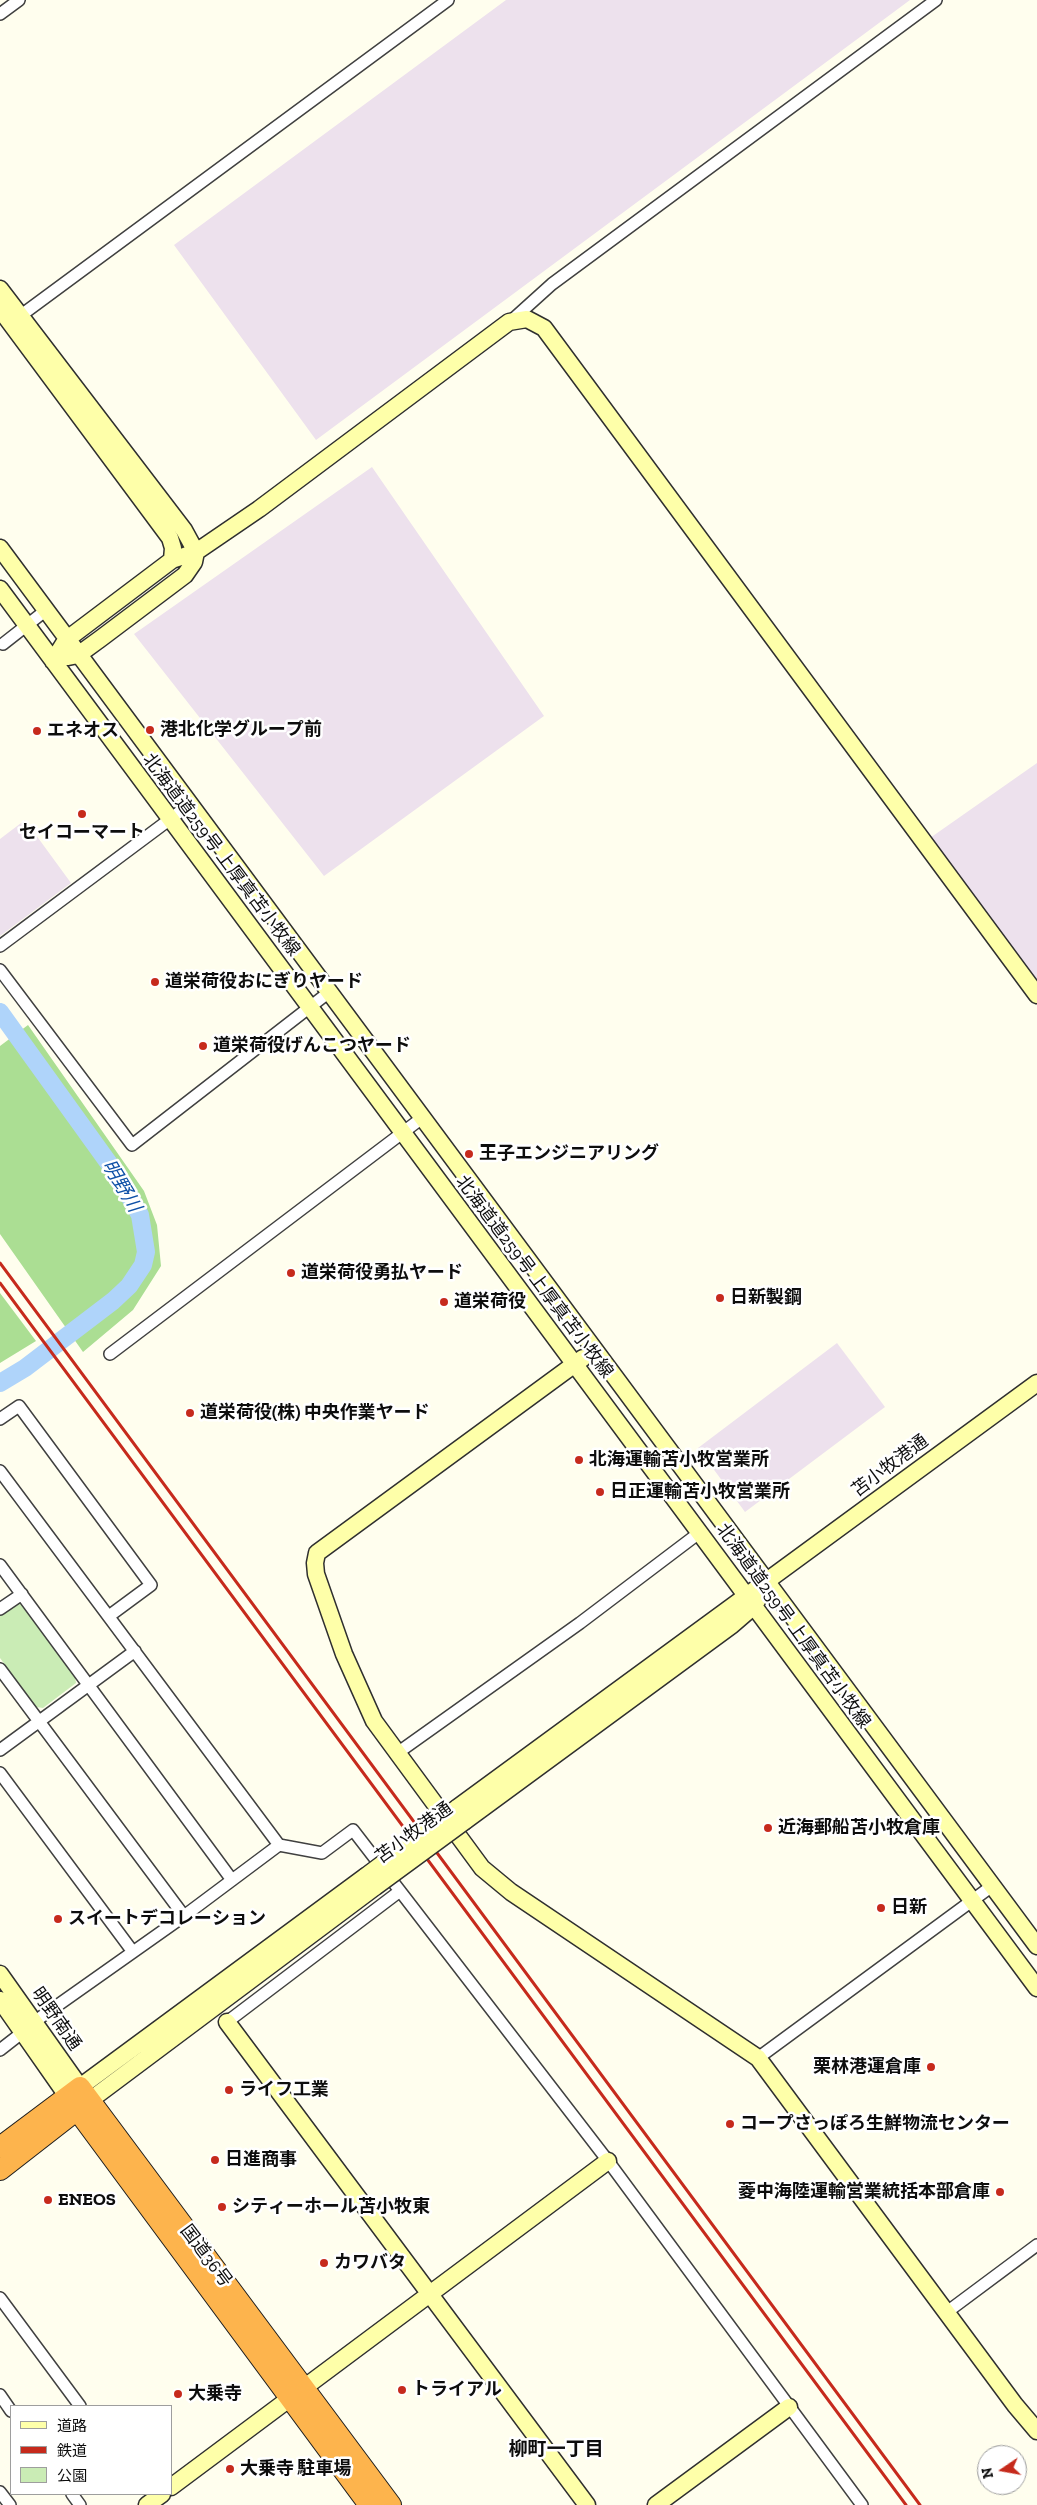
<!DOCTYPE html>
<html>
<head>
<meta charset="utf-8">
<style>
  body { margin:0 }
  #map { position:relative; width:1037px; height:2505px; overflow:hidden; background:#fffeee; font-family:"Zilla Slab","Noto Sans JP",serif }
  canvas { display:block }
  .legend { position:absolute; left:10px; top:2405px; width:162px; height:90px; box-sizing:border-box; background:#fff; border:1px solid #9e9e9e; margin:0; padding:6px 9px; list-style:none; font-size:15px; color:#0d0d0d }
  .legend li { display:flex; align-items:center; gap:10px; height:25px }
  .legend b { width:25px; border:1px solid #9e9e9e }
  .north { position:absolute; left:977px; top:2445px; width:50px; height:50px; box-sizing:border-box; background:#fff; border:1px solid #9e9e9e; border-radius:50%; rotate:258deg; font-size:14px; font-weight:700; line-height:20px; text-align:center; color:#0d0d0d }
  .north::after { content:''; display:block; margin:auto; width:18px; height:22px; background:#c62a1c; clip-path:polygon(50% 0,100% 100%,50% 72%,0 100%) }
</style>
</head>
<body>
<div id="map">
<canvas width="1037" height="2505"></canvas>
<ul class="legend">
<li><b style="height:6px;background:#feffa9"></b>道路</li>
<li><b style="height:6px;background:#c62a1c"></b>鉄道</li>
<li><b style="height:14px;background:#caecb5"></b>公園</li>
</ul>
<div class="north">N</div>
</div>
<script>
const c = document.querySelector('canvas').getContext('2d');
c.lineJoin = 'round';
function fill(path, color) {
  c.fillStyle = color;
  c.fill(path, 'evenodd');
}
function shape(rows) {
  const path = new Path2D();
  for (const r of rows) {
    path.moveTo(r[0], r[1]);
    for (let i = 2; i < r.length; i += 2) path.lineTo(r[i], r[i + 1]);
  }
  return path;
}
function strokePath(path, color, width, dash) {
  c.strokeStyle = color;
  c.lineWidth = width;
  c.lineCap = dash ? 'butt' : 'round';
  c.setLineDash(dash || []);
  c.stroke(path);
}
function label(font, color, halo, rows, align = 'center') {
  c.font = font + ' "Zilla Slab","Noto Sans JP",serif';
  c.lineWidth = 5;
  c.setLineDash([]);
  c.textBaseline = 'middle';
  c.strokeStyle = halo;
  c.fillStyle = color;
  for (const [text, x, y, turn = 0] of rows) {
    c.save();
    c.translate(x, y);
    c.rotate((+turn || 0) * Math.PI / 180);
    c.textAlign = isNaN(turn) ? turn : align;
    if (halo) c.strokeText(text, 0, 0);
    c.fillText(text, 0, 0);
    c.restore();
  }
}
fill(shape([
  [506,0,910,0,316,440,174,245],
  [372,467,544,716,324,876,134,634],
  [1037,763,1037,980,930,838],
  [25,820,71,883,0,936,0,839],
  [837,1343,885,1407,745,1512,698,1448]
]), '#ede1ed');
fill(shape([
  [18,1602,23,1603,75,1676,76,1683,43,1708,36,1707,0,1658,0,1615]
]), '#caecb5');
fill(shape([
  [28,1025,144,1191,157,1225,161,1266,133,1310,83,1352,0,1234,0,1046],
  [0,1293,36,1341,0,1363]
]), '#abde93');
strokePath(shape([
  [0,1012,118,1176,140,1215,146,1252,143,1265,129,1286,113,1301,25,1368,0,1383]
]), '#afd4fa', 18);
const street = shape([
  [0,14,19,0],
  [16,319,448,0],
  [511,321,552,284,936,0],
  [3,644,45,611],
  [0,946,189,805],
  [0,970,132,1145,328,993],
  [110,1354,422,1118],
  [0,1419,19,1406,151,1585,109,1616],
  [0,1471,279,1845,322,1853,353,1830,608,2161,862,2505],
  [0,1565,232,1880],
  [0,1609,22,1594],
  [0,1669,184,1916],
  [0,1750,135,1651],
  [396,1754,580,1623,699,1533],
  [0,1773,133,1952],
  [34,2022,184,1916,279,1845],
  [227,2022,400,1891],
  [0,2050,23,2032],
  [758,2058,992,1886],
  [0,2298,80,2406],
  [947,2312,1037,2245],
  [0,2395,11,2411],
  [0,2492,10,2505],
  [72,2494,80,2505]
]);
const secondary = shape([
  [0,289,184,530,196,552,194,562,185,575,100,639,78,655,68,657],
  [0,309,170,538,173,548,172,560],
  [0,548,1037,1946],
  [0,589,1037,1988],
  [53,661,66,640,172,560,196,552,259,509,509,322,527,319,544,328,1037,995],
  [583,1358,317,1553,315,1563,316,1574,344,1654,374,1721,482,1868,511,1892,758,2058,1015,2405,1037,2431],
  [457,1808,1037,1383],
  [465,1821,732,1625,754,1606,759,1597],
  [0,1974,80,2087,366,1876],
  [0,2000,77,2110,375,1887],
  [227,2022,587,2505],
  [171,2487,608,2161],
  [147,2505,162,2494],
  [656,2505,789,2407]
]);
const highway = shape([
  [0,2147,80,2087,391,2505],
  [0,2170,77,2110,369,2505]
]);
strokePath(street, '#404040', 14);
strokePath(secondary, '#2f2f2f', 19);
strokePath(highway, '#1e1e1e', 22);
strokePath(street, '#fff', 11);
strokePath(secondary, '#feffa9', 16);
strokePath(highway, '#fdb44d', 20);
strokePath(shape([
  [0,1263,920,2505],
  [0,1283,906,2505]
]), '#c62a1c', 3);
const secondaryBridge = shape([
  [366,1876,457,1808],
  [375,1887,465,1821]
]);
strokePath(secondaryBridge, '#2f2f2f', 19, []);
strokePath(secondaryBridge, '#feffa9', 16);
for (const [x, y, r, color] of [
  [150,730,5,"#c62a1c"],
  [37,731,5,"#c62a1c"],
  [82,814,5,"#c62a1c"],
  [155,982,5,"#c62a1c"],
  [203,1046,5,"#c62a1c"],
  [469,1154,5,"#c62a1c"],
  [291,1273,5,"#c62a1c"],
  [720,1298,5,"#c62a1c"],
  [444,1302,5,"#c62a1c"],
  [190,1413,5,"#c62a1c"],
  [579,1460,5,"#c62a1c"],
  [600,1492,5,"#c62a1c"],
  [768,1828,5,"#c62a1c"],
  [881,1908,5,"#c62a1c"],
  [58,1919,5,"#c62a1c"],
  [931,2067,5,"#c62a1c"],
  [229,2090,5,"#c62a1c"],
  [730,2124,5,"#c62a1c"],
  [215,2160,5,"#c62a1c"],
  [1000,2192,5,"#c62a1c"],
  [48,2200,5,"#c62a1c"],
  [222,2207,5,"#c62a1c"],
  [324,2263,5,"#c62a1c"],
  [402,2390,5,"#c62a1c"],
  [178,2394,5,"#c62a1c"],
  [230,2469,5,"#c62a1c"]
]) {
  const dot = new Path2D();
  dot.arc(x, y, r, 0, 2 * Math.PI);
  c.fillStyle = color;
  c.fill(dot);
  strokePath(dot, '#fff', 2);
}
label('bold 18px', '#0d0d0d', '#fff', [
  ["港北化学グループ前",160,730],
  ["エネオス",47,731],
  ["セイコーマート",82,833,"center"],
  ["道栄荷役おにぎりヤード",165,982],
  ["道栄荷役げんこつヤード",213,1046],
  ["王子エンジニアリング",479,1154],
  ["道栄荷役勇払ヤード",301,1273],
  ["日新製鋼",730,1298],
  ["道栄荷役",454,1302],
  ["道栄荷役(株) 中央作業ヤード",200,1413],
  ["北海運輸苫小牧営業所",589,1460],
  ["日正運輸苫小牧営業所",610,1492],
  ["近海郵船苫小牧倉庫",778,1828],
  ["日新",891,1908],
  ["スイートデコレーション",68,1919],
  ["栗林港運倉庫",921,2067,"right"],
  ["ライフ工業",239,2090],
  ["コープさっぽろ生鮮物流センター",740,2124],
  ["日進商事",225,2160],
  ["菱中海陸運輸営業統括本部倉庫",990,2192,"right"],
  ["ENEOS",58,2200],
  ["シティーホール苫小牧東",232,2207],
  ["カワバタ",334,2263],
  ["トライアル",412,2390],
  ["大乗寺",188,2394],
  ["大乗寺 駐車場",240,2469]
], 'left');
label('18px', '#0d0d0d', '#fff', [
  ["北海道道259号 上厚真苫小牧線",221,855,53],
  ["北海道道259号 上厚真苫小牧線",534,1277,53],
  ["苫小牧港通",890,1466,-37],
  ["北海道道259号 上厚真苫小牧線",793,1626,54],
  ["苫小牧港通",414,1833,-36],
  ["明野南通",56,2019,55],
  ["国道36号",206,2256,53]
]);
label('italic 19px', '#0f51a7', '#fff', [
  ["明野川",121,1186,59]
]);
label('bold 19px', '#0d0d0d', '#fff', [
  ["柳町一丁目",556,2450]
]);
</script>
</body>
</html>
